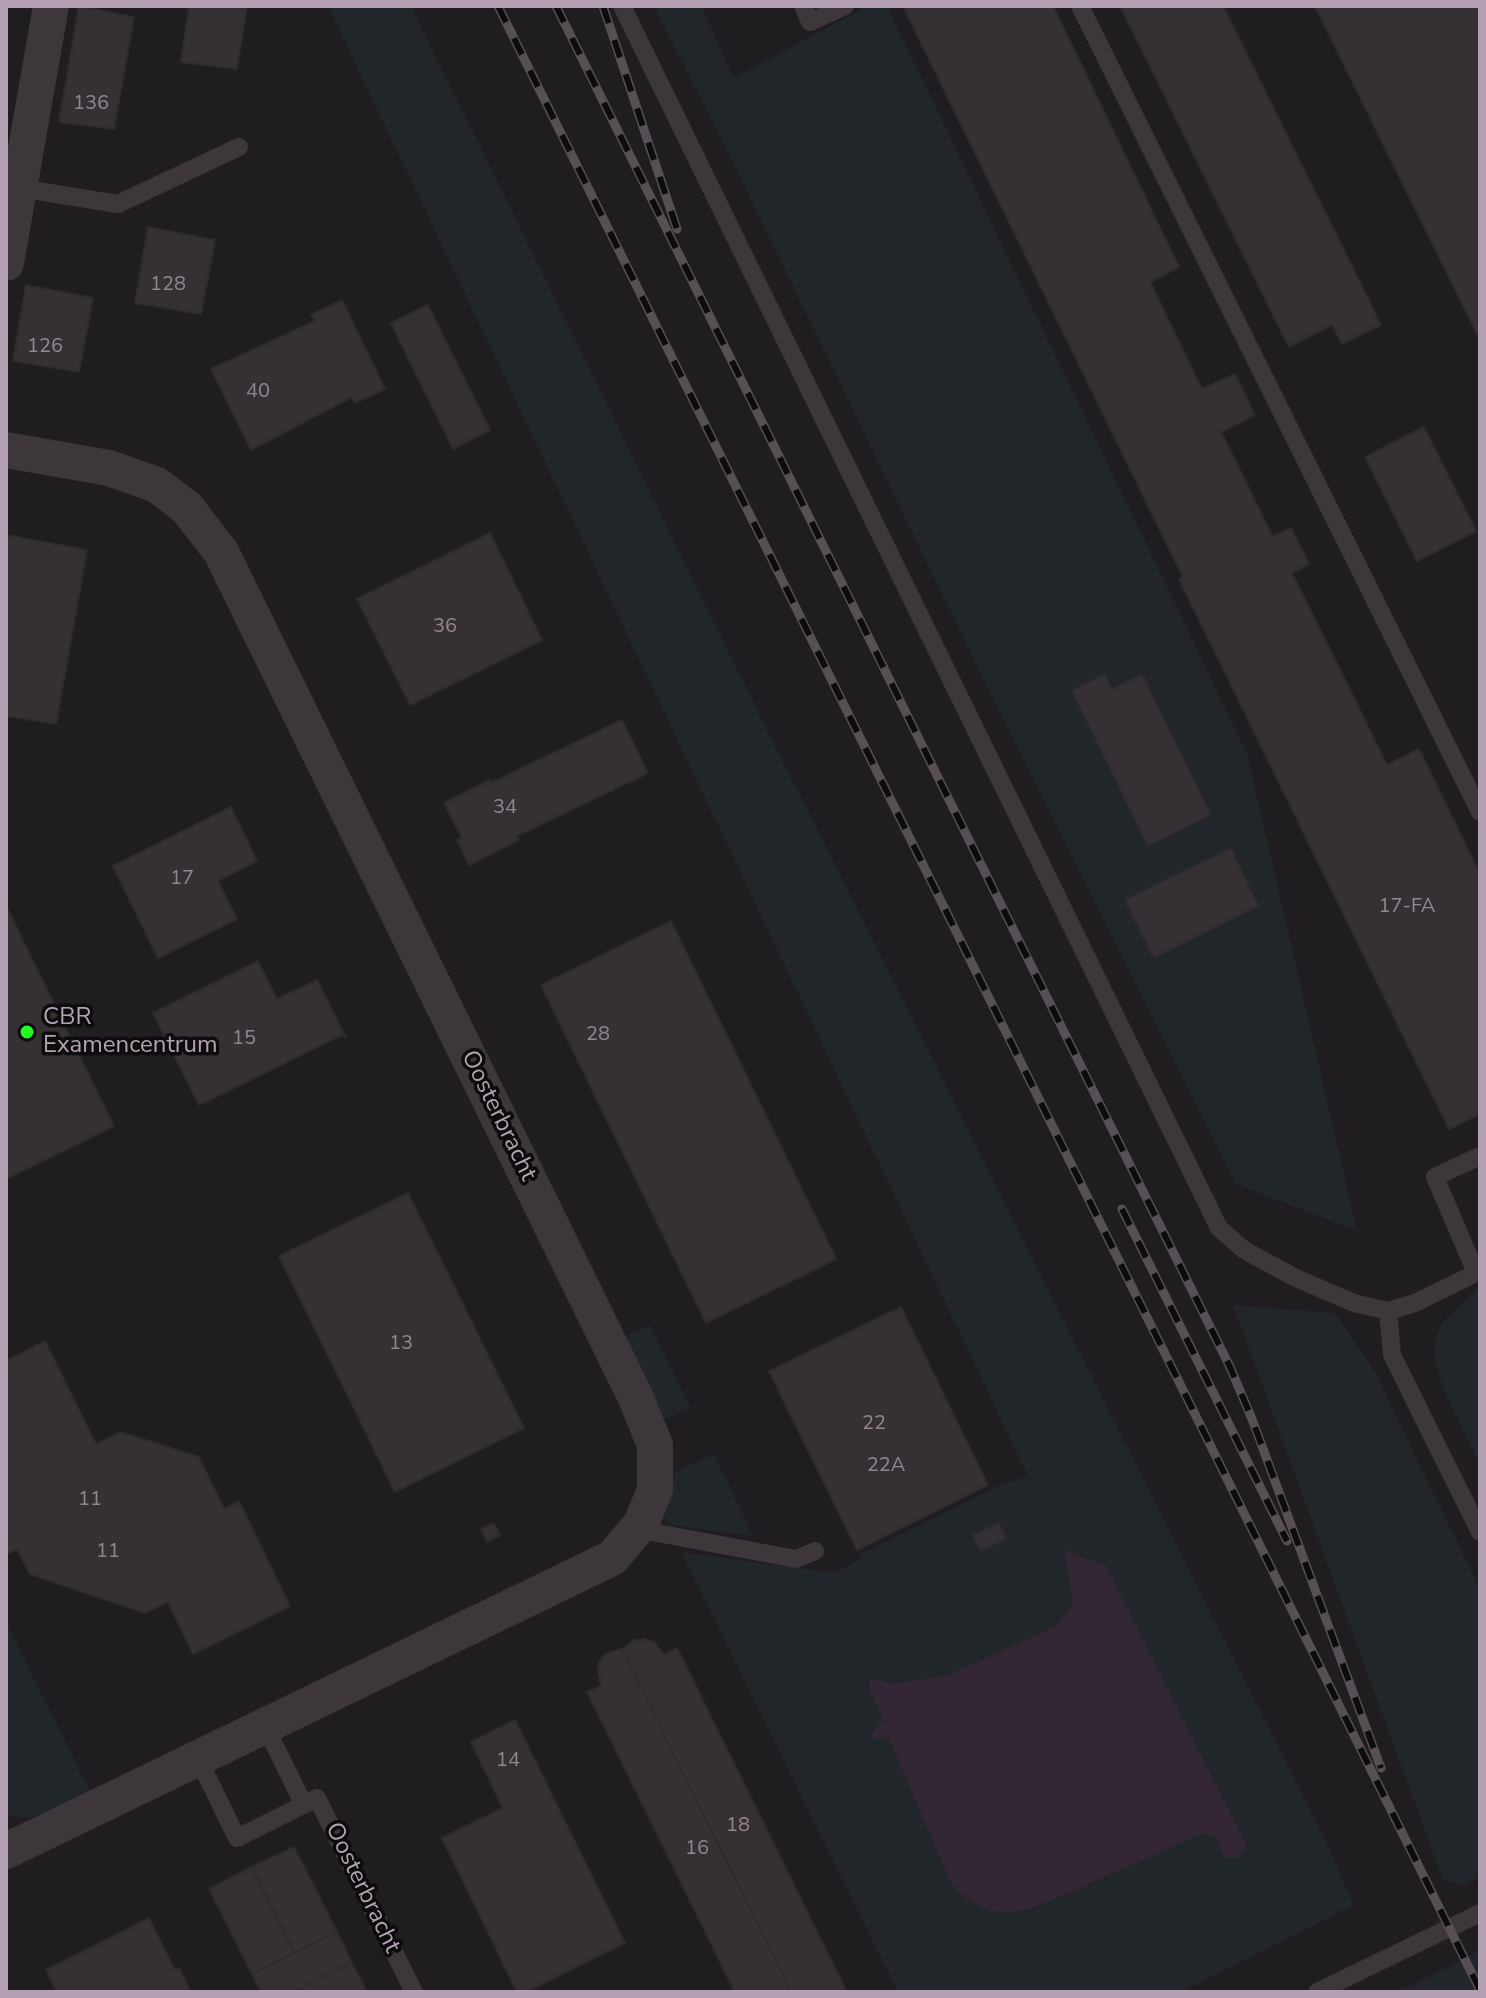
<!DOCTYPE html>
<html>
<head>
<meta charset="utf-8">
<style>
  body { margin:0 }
  #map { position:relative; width:1486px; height:1998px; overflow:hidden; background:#121112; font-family:"Nunito Sans",sans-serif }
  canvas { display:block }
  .frame { position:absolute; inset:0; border:8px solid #b4a1b3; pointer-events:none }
</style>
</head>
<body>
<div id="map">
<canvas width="1486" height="1998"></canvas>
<div class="frame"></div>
</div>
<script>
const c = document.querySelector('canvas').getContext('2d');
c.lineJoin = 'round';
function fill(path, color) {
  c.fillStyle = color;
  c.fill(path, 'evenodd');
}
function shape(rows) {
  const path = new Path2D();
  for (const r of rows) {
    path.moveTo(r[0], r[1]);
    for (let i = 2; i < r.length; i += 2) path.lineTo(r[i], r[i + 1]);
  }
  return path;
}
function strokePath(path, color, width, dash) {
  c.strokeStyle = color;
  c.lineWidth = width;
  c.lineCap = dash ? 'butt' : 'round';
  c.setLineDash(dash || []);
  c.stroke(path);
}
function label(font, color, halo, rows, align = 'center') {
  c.font = font + ' "Nunito Sans",sans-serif';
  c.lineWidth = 7;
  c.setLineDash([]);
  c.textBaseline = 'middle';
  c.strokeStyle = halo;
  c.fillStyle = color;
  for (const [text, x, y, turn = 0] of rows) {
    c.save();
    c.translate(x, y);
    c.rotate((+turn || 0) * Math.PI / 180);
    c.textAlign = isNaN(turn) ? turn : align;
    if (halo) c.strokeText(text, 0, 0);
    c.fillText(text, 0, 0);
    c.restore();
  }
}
fill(shape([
  [6,6,1480,6,1480,1992,6,1992]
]), '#1f1d1f');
fill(shape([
  [328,6,411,6,766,728,1328,1846,1354,1905,1181,1992,898,1992,681,1552,835,1573,861,1559,859,1555,1000,1485,1028,1476],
  [1066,1551,1106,1566,1247,1846,1224,1856,1216,1838,1204,1832,1033,1909,1011,1913,991,1911,952,1885,888,1735,871,1735,883,1719,891,1684,948,1675,1056,1626,1073,1604],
  [654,6,701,6,734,78,868,6,887,6,1247,753,1357,1231,1236,1184,977,666,731,158],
  [1480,1287,1480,1465,1444,1391,1435,1360,1435,1341,1441,1324],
  [1233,1305,1335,1313,1375,1372,1480,1589,1480,1877,1464,1885,1443,1880],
  [650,1325,690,1407,664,1419,624,1337],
  [714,1454,753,1536,668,1525,667,1520,663,1519,671,1496,674,1473],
  [6,1622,91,1794,30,1818,6,1815],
  [1480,1950,1480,1992,1397,1992,1458,1962]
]), '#21262a');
fill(shape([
  [1065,1550,1106,1566,1247,1846,1238,1858,1228,1858,1224,1856,1216,1838,1204,1833,1032,1909,1011,1913,991,1911,967,1899,952,1885,888,1736,874,1740,871,1735,883,1719,870,1691,870,1679,891,1684,948,1675,1056,1626,1073,1604]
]), '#332736');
const building = shape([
  [79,6,134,17,114,129,59,122,79,6],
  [189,6,247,6,237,69,181,62,189,6],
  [903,6,1053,6,1179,267,1150,282,1202,389,1235,374,1255,415,1221,432,1273,537,1291,528,1309,564,1292,573,1387,765,1419,749,1480,874,1480,1114,1449,1129,1179,579,1183,577,903,6],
  [1120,6,1223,6,1381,325,1342,344,1332,325,1289,347,1120,6],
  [1315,6,1480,6,1480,340,1315,6],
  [148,227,215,240,201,314,135,303,148,227],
  [26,285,93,298,79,372,13,361,26,285],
  [342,300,385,389,355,403,352,397,251,450,211,369,315,321,311,315,342,300],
  [428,305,490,430,453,449,391,323,428,305],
  [1424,427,1476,531,1417,561,1365,457,1424,427],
  [490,533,542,640,410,705,357,599,490,533],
  [6,535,87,550,56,724,6,716,6,535],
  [1105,674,1112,689,1142,674,1211,815,1148,846,1072,691,1105,674],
  [622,720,648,773,517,836,519,840,469,865,457,840,462,838,444,803,490,780,491,783,622,720],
  [231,807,257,861,218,881,237,919,158,958,113,866,231,807],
  [1231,848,1258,906,1154,958,1125,900,1231,848],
  [6,906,114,1126,6,1179,6,906],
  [671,921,836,1259,706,1323,541,985,671,921],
  [258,961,277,999,317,980,346,1038,342,1035,199,1105,153,1013,258,961],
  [408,1193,524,1428,395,1492,279,1256,408,1193],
  [901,1307,988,1485,857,1550,769,1371,901,1307],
  [45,1341,96,1444,121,1432,199,1457,224,1509,239,1501,290,1606,193,1654,168,1602,145,1613,30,1574,17,1549,6,1554,6,1361,45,1341],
  [494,1523,500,1535,487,1542,481,1529,494,1523],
  [999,1523,1006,1539,980,1551,973,1535,999,1523],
  [644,1639,654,1642,664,1655,677,1648,847,1992,791,1992,622,1649,634,1640,644,1639],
  [622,1649,791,1992,735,1992,587,1692,601,1686,598,1670,600,1660,607,1653,622,1649],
  [515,1720,625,1943,526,1992,517,1992,442,1838,503,1808,471,1742,515,1720],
  [294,1847,337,1932,295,1953,252,1867,294,1847],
  [252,1867,295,1953,252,1974,209,1889,252,1867],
  [149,1918,175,1970,179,1968,191,1992,57,1992,46,1970,149,1918],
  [337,1932,352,1963,294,1992,261,1992,252,1974,337,1932],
  [352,1963,367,1992,294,1992,352,1963]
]);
fill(building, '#353034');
strokePath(building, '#2f2b2d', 2);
strokePath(shape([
  [622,6,1219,1228,1244,1250,1296,1278,1354,1303,1388,1311,1415,1303,1480,1271],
  [803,6,810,22,845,6],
  [1080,6,1480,812],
  [19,188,118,204,239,147],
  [1476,1273,1435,1177,1480,1156],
  [1388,1311,1392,1355,1480,1532],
  [636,1529,796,1559,815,1551],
  [265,1726,304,1805],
  [198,1758,237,1838,317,1798,414,1992],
  [1317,1992,1480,1913]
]), '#3d363b', 18);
strokePath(shape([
  [6,263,51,6],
  [6,450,109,468,157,485,187,508,221,552,635,1396,655,1445,655,1490,641,1524,612,1558,6,1851]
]), '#3d363b', 36);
const rail = shape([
  [498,6,1480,1990],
  [556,6,1230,1367,1252,1419,1381,1768],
  [603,6,677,229],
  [1122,1209,1287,1541]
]);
strokePath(rail, '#574e56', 9);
strokePath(rail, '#0d0c0d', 6, [18]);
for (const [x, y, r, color] of [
  [27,1032,8,"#21fa25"]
]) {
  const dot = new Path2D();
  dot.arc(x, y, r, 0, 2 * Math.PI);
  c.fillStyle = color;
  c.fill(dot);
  strokePath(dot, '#0d0c0d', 3);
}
label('20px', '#948593', null, [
  ["136",91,104],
  ["128",168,285],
  ["126",45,347],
  ["40",258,392],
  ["36",445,627],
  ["34",505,808],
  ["17",182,879],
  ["17-FA",1407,907],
  ["28",598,1035],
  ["15",244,1039],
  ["13",401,1344],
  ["22",874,1424],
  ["22A",886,1466],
  ["11",90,1500],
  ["11",108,1552],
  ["14",508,1761],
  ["18",738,1826],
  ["16",697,1849]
]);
label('24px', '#b4a1b3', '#0d0c0d', [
  ["CBR",43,1018],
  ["Examencentrum",43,1046]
], 'left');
label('24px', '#b4a1b3', '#0d0c0d', [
  ["Oosterbracht",498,1116,64],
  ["Oosterbracht",362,1888,64]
]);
</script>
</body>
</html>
